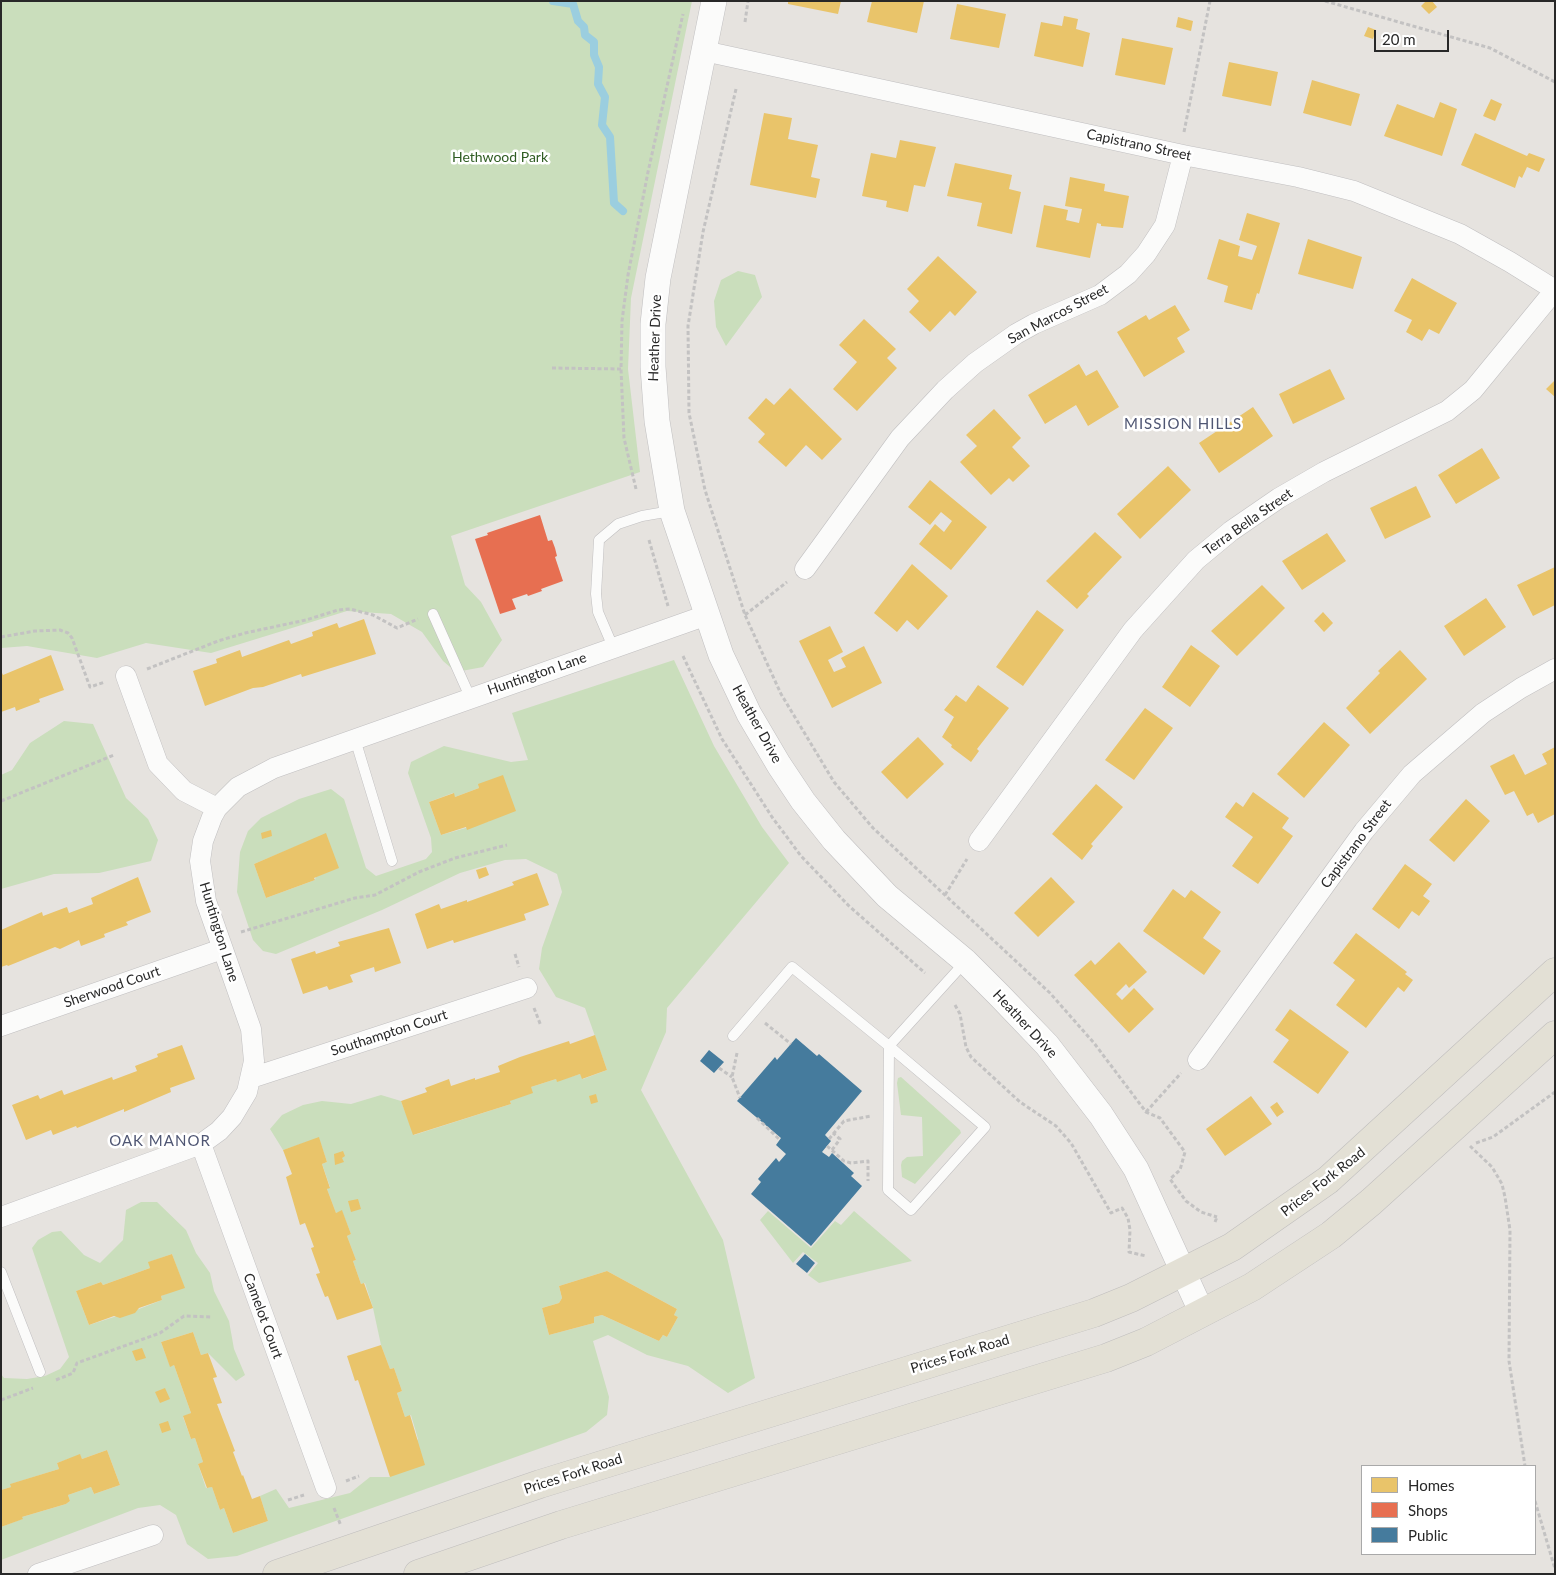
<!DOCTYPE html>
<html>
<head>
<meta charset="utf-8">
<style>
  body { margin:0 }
  #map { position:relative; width:1556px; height:1575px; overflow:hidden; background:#e6e3df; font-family:Lato,sans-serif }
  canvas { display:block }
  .frame { position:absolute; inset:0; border:2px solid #282828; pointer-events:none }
  .legend { position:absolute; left:1361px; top:1465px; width:175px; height:90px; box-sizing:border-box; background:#fff; border:1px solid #a9a9a9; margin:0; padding:6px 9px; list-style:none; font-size:15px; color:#282828 }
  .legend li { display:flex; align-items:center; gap:10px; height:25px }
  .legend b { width:25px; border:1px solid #a9a9a9 }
  .scale { position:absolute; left:1374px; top:30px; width:75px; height:22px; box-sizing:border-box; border:2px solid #282828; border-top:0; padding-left:6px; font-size:15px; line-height:18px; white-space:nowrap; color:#282828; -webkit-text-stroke:4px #fff; paint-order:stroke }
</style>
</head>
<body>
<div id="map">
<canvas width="1556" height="1575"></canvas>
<div class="frame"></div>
<ul class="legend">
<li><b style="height:14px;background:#e9c46a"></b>Homes</li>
<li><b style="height:14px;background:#e76f51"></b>Shops</li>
<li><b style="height:14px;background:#457b9d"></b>Public</li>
</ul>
<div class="scale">20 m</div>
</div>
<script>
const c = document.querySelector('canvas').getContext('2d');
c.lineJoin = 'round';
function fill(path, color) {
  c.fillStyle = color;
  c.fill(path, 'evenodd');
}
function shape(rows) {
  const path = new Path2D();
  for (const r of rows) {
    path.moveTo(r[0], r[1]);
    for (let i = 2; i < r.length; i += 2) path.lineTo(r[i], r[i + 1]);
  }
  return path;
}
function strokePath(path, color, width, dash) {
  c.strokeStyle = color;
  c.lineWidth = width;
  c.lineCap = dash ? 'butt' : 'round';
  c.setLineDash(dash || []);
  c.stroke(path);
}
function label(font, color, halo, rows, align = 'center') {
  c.font = font + ' Lato,sans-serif';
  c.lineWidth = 5;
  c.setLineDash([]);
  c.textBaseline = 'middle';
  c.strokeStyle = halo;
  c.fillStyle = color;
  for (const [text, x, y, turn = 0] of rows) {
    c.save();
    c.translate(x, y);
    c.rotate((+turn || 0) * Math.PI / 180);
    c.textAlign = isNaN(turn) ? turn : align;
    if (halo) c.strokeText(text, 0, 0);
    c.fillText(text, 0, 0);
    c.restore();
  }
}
fill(shape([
  [1,1,692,1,631,298,628,369,640,472,451,536,465,585,481,602,502,640,483,667,456,672,443,661,422,632,391,614,347,611,211,653,146,643,97,658,27,646,1,648],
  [738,271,755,275,762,297,726,346,716,327,714,301,721,280],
  [674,660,714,746,762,827,789,863,667,1008,666,1032,641,1090,723,1240,755,1378,728,1393,688,1366,647,1355,608,1335,593,1341,609,1397,607,1415,586,1432,237,1556,208,1559,187,1544,176,1515,160,1505,138,1508,1,1560,1,1527,22,1519,22,1517,66,1504,70,1501,68,1495,91,1487,94,1494,120,1485,107,1450,82,1459,80,1455,57,1463,59,1469,11,1484,11,1487,1,1490,1,1374,4,1378,27,1379,45,1376,60,1369,69,1357,32,1248,38,1240,52,1232,61,1231,84,1255,100,1263,123,1240,126,1210,141,1202,157,1202,186,1230,196,1253,210,1273,214,1291,229,1321,234,1349,245,1375,236,1381,208,1353,201,1355,193,1332,161,1342,170,1366,174,1365,191,1413,183,1417,191,1439,195,1438,203,1462,198,1464,206,1488,212,1487,220,1510,224,1508,233,1533,268,1521,260,1496,276,1489,289,1508,350,1493,370,1477,390,1477,418,1439,411,1415,405,1417,397,1393,402,1391,394,1368,390,1369,381,1345,373,1308,365,1283,361,1284,353,1261,356,1260,347,1236,351,1234,342,1211,336,1213,327,1189,330,1187,322,1164,327,1162,319,1138,283,1150,270,1129,282,1115,303,1105,322,1101,351,1104,381,1095,401,1101,414,1135,511,1104,510,1101,531,1087,556,1079,557,1081,580,1074,583,1079,607,1070,585,1008,556,997,539,969,542,948,562,892,557,874,526,859,505,860,460,873,382,910,276,954,263,951,253,940,237,892,240,852,248,831,261,818,299,799,331,789,344,799,366,868,376,876,426,859,432,852,431,838,408,773,411,762,444,746,511,762,528,760,512,713],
  [478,784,490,821,441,835,429,802,453,793,455,797,479,788],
  [326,834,315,880,266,898,254,864],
  [172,1254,184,1287,161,1296,162,1300,139,1309,89,1325,76,1291,101,1282,103,1285,150,1268,149,1262],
  [607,1271,677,1309,674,1315,678,1317,667,1337,663,1335,659,1341,602,1315,594,1317,594,1323,549,1335,542,1308,559,1303,562,1298,559,1286],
  [64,721,93,724,126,798,148,819,158,840,151,861,99,873,54,874,1,889,1,775,12,770,30,743],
  [901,1077,960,1130,961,1133,915,1184,902,1177,901,1165,902,1161,907,1157,923,1156,922,1117,901,1115,897,1083,898,1078],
  [768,1211,811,1248,835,1221,841,1225,854,1211,912,1261,819,1283,808,1275,818,1263,803,1252,793,1263,760,1220]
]), '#cadebc');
fill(shape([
  [788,1,841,1,838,14,788,4],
  [872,1,924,1,917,33,867,22],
  [1426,1,1432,1,1437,7,1429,14,1421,6],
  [957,4,1006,14,999,48,950,39],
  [1064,16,1078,19,1076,29,1090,33,1083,67,1034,56,1041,22,1062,26],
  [1178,17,1193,21,1191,31,1176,27],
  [1368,27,1376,30,1373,39,1364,36],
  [1122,38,1173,48,1165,85,1115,75],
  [1229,62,1278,72,1271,106,1222,96],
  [1312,80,1360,94,1351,126,1303,113],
  [1491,99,1502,104,1495,121,1483,116],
  [1440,102,1457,109,1442,156,1384,136,1397,104,1434,118],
  [764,113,792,118,788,139,818,145,811,177,820,179,816,198,750,185],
  [1475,133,1527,156,1529,153,1545,159,1539,172,1527,167,1522,178,1519,176,1515,188,1461,165],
  [900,140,936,147,925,187,914,185,908,212,886,207,887,201,862,196,871,153,896,158],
  [955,163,1012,175,1009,189,1021,192,1012,234,977,226,982,203,947,196],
  [1070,177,1105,184,1104,191,1129,196,1123,228,1101,226,1101,224,1097,223,1090,258,1036,247,1044,205,1068,210,1066,220,1079,223,1082,209,1065,206],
  [1247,213,1280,223,1259,294,1257,293,1252,310,1224,302,1228,286,1207,279,1219,239,1240,246,1238,256,1252,260,1257,246,1239,240],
  [1308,239,1362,257,1353,289,1298,274],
  [938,256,977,292,955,316,950,311,930,332,909,312,919,301,907,289],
  [1412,278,1457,303,1439,334,1429,329,1422,341,1406,332,1412,320,1394,311],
  [1175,305,1190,330,1177,338,1185,352,1144,377,1117,332,1146,315,1149,320],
  [864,319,896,349,887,358,897,368,857,411,833,389,857,362,839,345],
  [1079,364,1086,376,1097,370,1119,407,1088,426,1076,405,1045,424,1028,395],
  [1330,369,1345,399,1293,424,1279,394],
  [1555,380,1555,397,1546,389],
  [790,388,842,439,822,460,806,445,786,467,758,442,765,434,748,418,766,398,774,405],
  [1253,407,1273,436,1219,473,1199,443],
  [994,409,1021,438,1012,447,1030,466,1013,482,1009,478,991,495,960,462,977,446,966,435],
  [1482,448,1500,478,1456,504,1438,475],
  [1168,466,1191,490,1140,539,1117,514],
  [930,480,987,527,951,570,919,544,935,524,944,532,952,521,941,512,930,525,908,507],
  [1416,486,1431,517,1385,539,1370,508],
  [1095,532,1122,557,1087,594,1089,596,1077,609,1046,581],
  [1327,533,1346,561,1302,590,1282,561],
  [912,564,948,596,918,630,907,620,897,632,874,613],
  [1555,567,1555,605,1533,616,1517,585],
  [1262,585,1285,608,1237,656,1211,631],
  [1486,598,1506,627,1464,656,1444,626],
  [1037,610,1064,630,1023,686,996,667],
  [1323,612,1333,623,1324,632,1314,621],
  [364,619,376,654,302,677,301,674,263,687,253,688,205,706,193,671,217,663,216,659,240,650,242,657,289,640,291,644,313,636,312,632,337,623,339,628],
  [830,626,843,652,828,660,834,672,846,667,841,658,864,646,882,683,832,708,799,641],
  [1191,645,1220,666,1190,707,1162,687],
  [1400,650,1427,679,1370,734,1346,708,1380,673,1378,671],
  [51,655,64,690,39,699,40,702,16,711,15,707,1,712,1,671,3,675],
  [978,685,1009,708,977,749,979,751,971,762,951,747,952,745,942,737,954,717,944,710,956,695,966,702],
  [1145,708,1173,728,1134,780,1105,760],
  [1324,722,1350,745,1304,798,1277,774],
  [918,737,944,764,907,799,881,772],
  [1555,747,1555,814,1538,823,1533,813,1527,816,1514,791,1505,795,1490,766,1514,754,1525,775,1547,764,1542,754],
  [503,775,516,811,467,830,466,827,441,835,429,802,454,793,455,797,479,788,478,784],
  [1096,784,1123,807,1091,844,1093,846,1082,860,1052,834],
  [1253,792,1289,818,1282,828,1293,836,1258,884,1232,866,1253,837,1225,817,1236,802,1243,807],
  [1466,799,1490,821,1454,862,1429,840],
  [271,830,272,836,262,839,261,833],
  [326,833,339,868,314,878,315,880,266,898,254,864],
  [1405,864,1432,884,1423,896,1430,901,1419,916,1412,911,1399,929,1372,909],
  [486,867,489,875,479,879,476,870],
  [537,873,549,905,524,914,526,920,454,943,453,940,427,949,415,914,439,904,441,909,467,900,467,902,514,885,512,882],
  [138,877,151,912,126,922,128,925,104,934,105,937,81,946,79,940,60,949,55,947,8,966,7,965,1,967,1,930,42,912,43,916,67,907,69,913,93,904,91,898],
  [1051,877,1075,902,1038,937,1014,913],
  [1173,889,1185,898,1191,890,1221,912,1203,938,1221,951,1204,975,1143,931],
  [389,928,401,963,375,972,374,967,350,975,353,982,329,990,327,986,303,994,291,959,315,951,316,954,340,946,338,942],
  [1356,933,1407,972,1405,974,1413,980,1404,992,1398,987,1366,1028,1336,1005,1355,980,1333,963],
  [1119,942,1147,972,1129,988,1126,984,1116,994,1122,1000,1134,988,1154,1009,1129,1033,1074,975,1091,960,1095,965],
  [1290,1009,1349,1052,1318,1094,1273,1062,1289,1040,1275,1030],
  [595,1035,607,1070,582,1079,580,1074,557,1082,556,1079,531,1087,533,1093,510,1101,511,1104,413,1135,401,1101,427,1092,425,1088,449,1079,451,1086,475,1078,475,1080,500,1072,498,1066,520,1057,569,1041,570,1044],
  [182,1045,195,1079,170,1088,171,1092,124,1112,124,1109,77,1128,76,1126,53,1135,51,1130,26,1140,12,1105,38,1095,40,1099,62,1090,64,1095,112,1077,113,1080,137,1071,135,1066,158,1057,157,1054],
  [596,1094,598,1102,591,1104,589,1096],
  [1251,1096,1272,1124,1225,1156,1206,1129],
  [1277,1102,1284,1112,1277,1117,1270,1107],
  [319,1137,327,1162,322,1164,330,1188,327,1189,336,1213,342,1210,351,1234,347,1236,356,1260,353,1261,361,1284,364,1283,373,1308,337,1320,328,1296,325,1297,316,1274,320,1273,311,1248,314,1247,305,1223,300,1225,286,1177,292,1174,283,1150],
  [343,1151,345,1156,342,1158,344,1162,335,1165,334,1154],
  [358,1199,361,1209,351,1212,348,1201],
  [172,1254,185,1288,161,1296,162,1300,139,1308,135,1313,120,1318,114,1316,89,1325,76,1291,101,1282,103,1285,150,1268,148,1262],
  [607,1271,677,1309,674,1315,678,1317,667,1337,663,1335,659,1341,602,1315,594,1317,594,1323,549,1335,542,1308,559,1303,562,1298,559,1286],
  [193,1332,201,1355,208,1353,217,1377,213,1378,222,1403,217,1404,235,1451,233,1452,242,1476,243,1475,252,1499,260,1496,268,1521,233,1533,224,1508,220,1510,212,1487,207,1488,198,1464,203,1462,195,1438,191,1439,183,1416,191,1413,174,1365,170,1367,161,1342],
  [381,1345,390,1369,394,1368,402,1391,397,1393,405,1417,410,1415,425,1465,390,1477,358,1380,355,1381,347,1356],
  [142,1348,146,1358,136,1361,132,1351],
  [165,1388,170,1399,160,1403,155,1392],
  [168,1421,171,1430,162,1433,159,1424],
  [107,1450,120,1485,94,1494,91,1487,68,1495,70,1501,66,1504,22,1517,23,1519,1,1527,1,1490,11,1487,10,1484,59,1469,57,1463,80,1454,82,1459]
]), '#e9c46a');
fill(shape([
  [540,515,548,541,552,540,555,548,557,556,555,557,563,581,541,589,542,591,528,596,527,594,512,599,516,609,500,614,475,539,488,535,487,533]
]), '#e76f51');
fill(shape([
  [796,1038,817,1056,819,1054,862,1091,825,1135,831,1141,822,1152,829,1157,832,1153,854,1173,851,1176,862,1186,811,1246,751,1194,761,1182,758,1179,776,1158,779,1162,786,1154,776,1145,781,1138,737,1101,775,1057,777,1060],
  [709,1050,724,1062,714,1073,700,1061],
  [805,1254,815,1263,807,1273,796,1264]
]), '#457b9d');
strokePath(shape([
  [553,1,573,4,578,21,584,27,585,35,594,42,594,55,599,67,598,84,605,97,602,125,610,137,614,203,623,211]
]), '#9bcedf', 8);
const service = shape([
  [433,614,470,697],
  [613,647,598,612,596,594,599,540,618,524,642,516,671,511],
  [355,739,392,861],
  [733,1036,792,967,889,1046,985,1127,911,1210,888,1190,889,1046,965,962],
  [1,1272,40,1372]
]);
const minor = shape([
  [704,51,1183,155,1298,177,1354,191,1460,234,1510,262,1555,290],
  [805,569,900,438,945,390,975,363,1016,334,1034,324,1100,295,1128,274,1146,254,1165,225,1183,155],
  [126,676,158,764,184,791,217,808],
  [979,841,1133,630,1196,560,1231,531,1279,498,1324,472,1447,411,1473,390,1555,290],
  [1,1026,222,949],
  [1198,1060,1364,831,1412,774,1483,713,1521,688,1555,669],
  [251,1078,527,988],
  [201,1144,326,1488],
  [1,1217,201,1144,219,1131,232,1117,247,1092,254,1061,251,1029,206,901,200,861,203,841,212,817,217,808,238,787,274,768,707,615],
  [38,1574,153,1535]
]);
const tertiary = shape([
  [714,1,658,278,653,324,653,367,657,421,672,511,721,655,749,714,779,765,803,801,834,840,887,896,965,961,999,995,1047,1045,1101,1115,1136,1169,1202,1313]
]);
const primary = shape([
  [277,1574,540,1484,1094,1313,1131,1298,1232,1247,1328,1180,1555,972],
  [418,1574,561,1525,1106,1358,1146,1342,1252,1287,1331,1235,1371,1202,1555,1035]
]);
strokePath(service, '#c0bfc0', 11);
strokePath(minor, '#c0bfc0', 21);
strokePath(tertiary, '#c0bfc0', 26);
strokePath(primary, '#bfbdbd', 29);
strokePath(shape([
  [1325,1,1490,48,1555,82],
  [745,22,748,1],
  [736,89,703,232,688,326,689,413,705,490,745,615,781,694,834,782,873,828,1050,993,1094,1043,1146,1112,1160,1118,1185,1152,1180,1170,1170,1179,1186,1201,1201,1212,1217,1217],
  [1184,132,1210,1],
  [552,368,621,369],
  [636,489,624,438,621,369,622,321,628,275,648,172,683,14],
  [649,540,668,606],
  [745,615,787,582],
  [1,637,35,631,60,630,68,633,72,638,90,687,105,682],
  [683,656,722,739,772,817,801,856,849,906,925,973],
  [147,669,218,641,245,633,306,620,338,610,350,609,373,615,397,628,418,619],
  [1,801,114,755],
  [945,895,967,859],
  [241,932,355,898,375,895,419,872,455,858,507,845],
  [515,954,519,967],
  [955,1005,960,1014,966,1047,971,1057,1020,1102,1056,1126,1071,1143,1111,1213,1122,1208,1128,1218,1130,1230,1129,1252,1146,1256],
  [534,1008,541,1026],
  [765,1023,791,1044],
  [737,1053,732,1077,740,1098],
  [719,1068,732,1077],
  [1146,1112,1181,1073],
  [757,1118,780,1140],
  [829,1139,844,1121,871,1116],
  [1476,1143,1493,1137,1555,1092],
  [827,1146,844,1161,851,1163,868,1161,868,1181],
  [1470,1146,1492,1167,1502,1184,1505,1197,1510,1230,1509,1361,1525,1466],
  [832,1150,840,1139,833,1133],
  [1215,1222,1217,1217],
  [56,1380,73,1373,77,1363,160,1333,184,1316,212,1317],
  [1,1400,33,1388],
  [346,1481,359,1476],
  [288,1500,304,1495],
  [1535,1501,1555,1569],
  [334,1508,341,1526]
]), '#c3c2c2', 3, [4, 2.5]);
strokePath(service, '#fbfbfa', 10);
strokePath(minor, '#fbfbfa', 20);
strokePath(tertiary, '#fbfbfa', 25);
strokePath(primary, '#e3e0d5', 28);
label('14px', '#282828', '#fff', [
  ["Capistrano Street",1139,145,12],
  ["San Marcos Street",1058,314,-28],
  ["Heather Drive",655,338,-88],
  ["Terra Bella Street",1248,522,-35],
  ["Huntington Lane",537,674,-19],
  ["Heather Drive",757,724,61],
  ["Capistrano Street",1356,844,-53],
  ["Huntington Lane",219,932,73],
  ["Sherwood Court",112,987,-19],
  ["Heather Drive",1025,1024,47],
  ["Southampton Court",389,1033,-18],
  ["Prices Fork Road",1323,1182,-38],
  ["Camelot Court",263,1316,70],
  ["Prices Fork Road",960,1354,-17],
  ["Prices Fork Road",573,1474,-18]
]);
label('14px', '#2f5c22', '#fff', [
  ["Hethwood Park",500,157]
]);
c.letterSpacing = '1px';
label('15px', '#4f5673', '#fff', [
  ["MISSION HILLS",1183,424],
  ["OAK MANOR",160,1141]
]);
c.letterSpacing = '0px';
</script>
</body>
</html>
